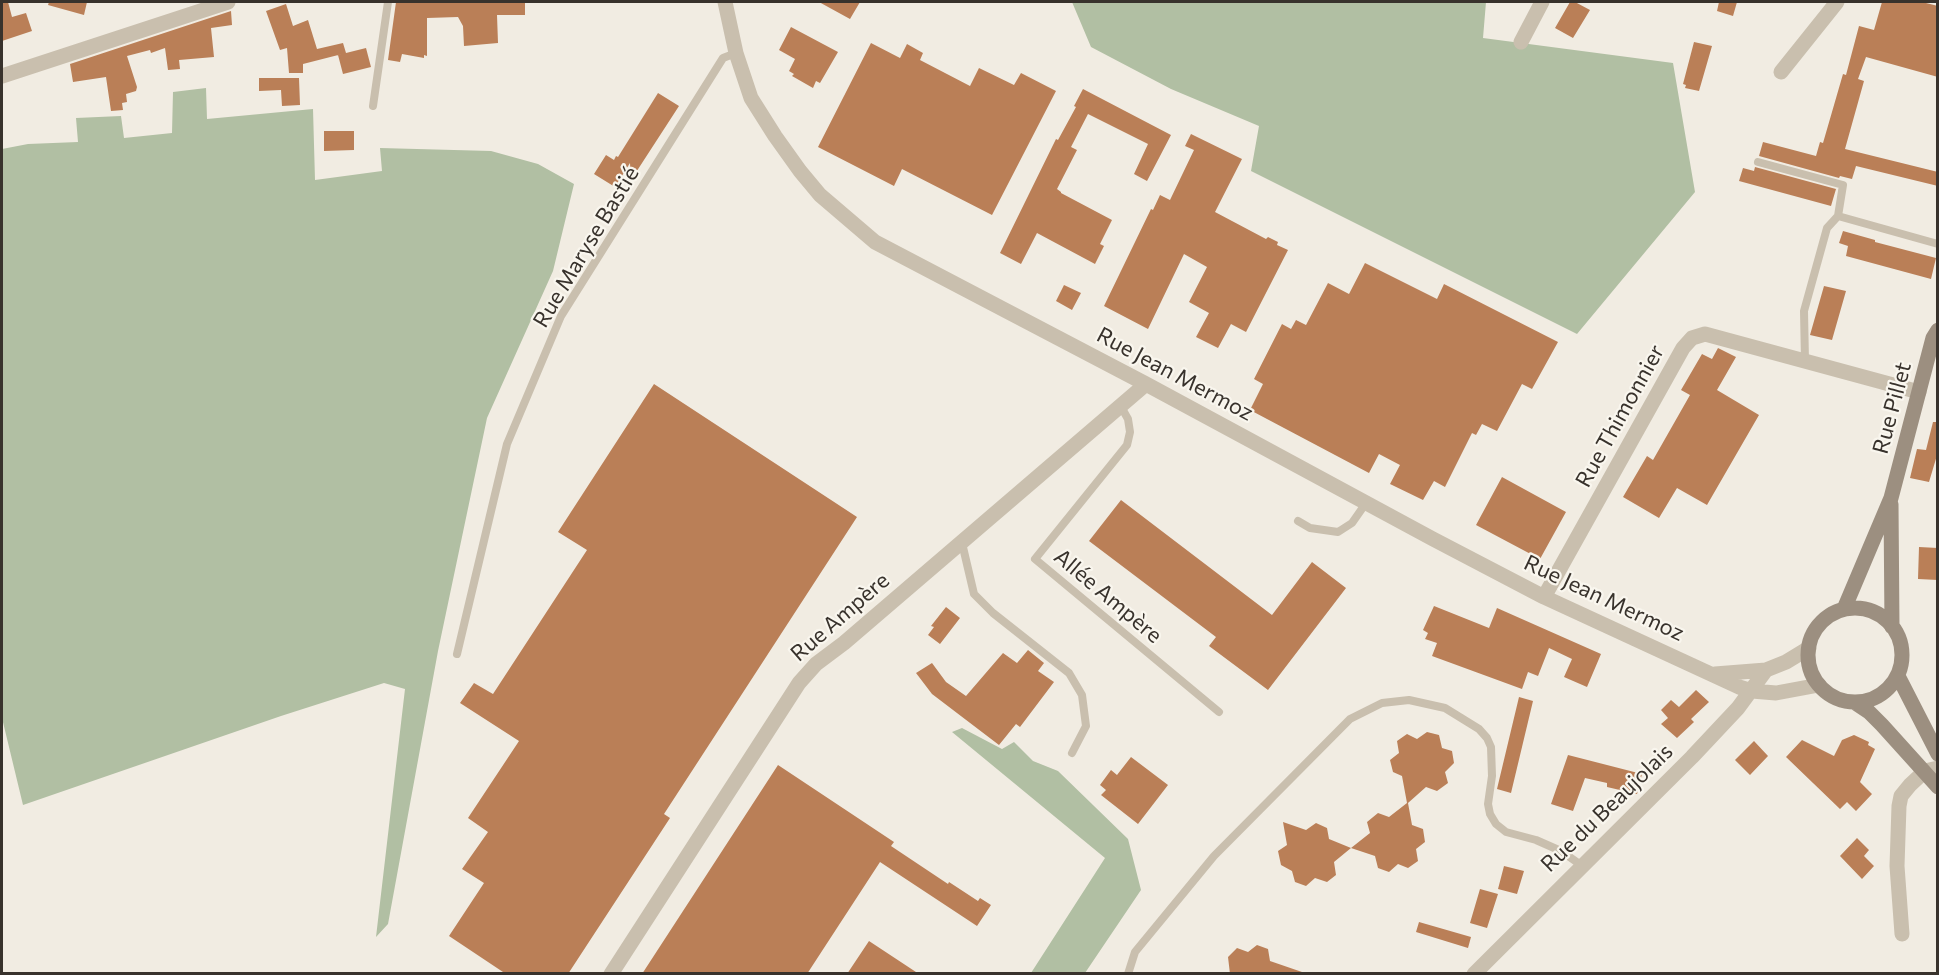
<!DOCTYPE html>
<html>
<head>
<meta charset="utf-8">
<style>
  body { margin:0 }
  #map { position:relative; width:1939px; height:975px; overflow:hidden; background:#f1ece2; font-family:Commissioner,sans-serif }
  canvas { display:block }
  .frame { position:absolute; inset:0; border:3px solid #38322c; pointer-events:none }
</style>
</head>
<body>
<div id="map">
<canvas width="1939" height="975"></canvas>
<div class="frame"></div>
</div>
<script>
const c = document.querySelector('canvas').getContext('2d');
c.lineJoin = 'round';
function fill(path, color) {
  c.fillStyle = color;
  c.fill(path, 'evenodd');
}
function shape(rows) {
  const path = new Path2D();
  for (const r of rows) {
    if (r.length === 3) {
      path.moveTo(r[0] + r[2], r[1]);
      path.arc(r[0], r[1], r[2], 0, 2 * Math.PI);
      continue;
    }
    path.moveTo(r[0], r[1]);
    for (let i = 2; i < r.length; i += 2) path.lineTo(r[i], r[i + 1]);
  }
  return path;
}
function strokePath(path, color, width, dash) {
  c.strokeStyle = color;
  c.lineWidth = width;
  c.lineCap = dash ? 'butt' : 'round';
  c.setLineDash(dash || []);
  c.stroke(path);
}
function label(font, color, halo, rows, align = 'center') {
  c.font = font + ' Commissioner,sans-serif';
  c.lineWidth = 4.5;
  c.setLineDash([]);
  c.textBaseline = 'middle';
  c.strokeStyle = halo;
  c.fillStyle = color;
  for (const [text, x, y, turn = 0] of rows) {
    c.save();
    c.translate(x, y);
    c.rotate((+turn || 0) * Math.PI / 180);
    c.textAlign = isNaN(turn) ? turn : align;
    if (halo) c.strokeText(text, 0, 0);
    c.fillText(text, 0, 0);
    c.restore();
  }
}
fill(shape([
  [1072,2,1486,2,1483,38,1673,63,1695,192,1577,334,1251,171,1259,126,1171,89,1091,47],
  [206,88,207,119,313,109,315,180,382,171,380,148,491,151,538,164,574,184,553,271,487,418,438,651,388,924,376,937,405,689,384,683,281,716,23,805,2,718,2,149,28,144,78,142,76,118,121,116,124,138,172,133,173,92],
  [962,728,1002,749,1014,742,1033,761,1058,771,1128,839,1141,890,1085,973,1031,973,1105,858,952,732]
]), '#b1bfa3');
fill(shape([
  [2,2,8,2,12,17,26,13,32,31,2,41],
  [49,2,87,2,84,15,48,5],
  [396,2,525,2,525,15,497,15,498,43,464,46,463,26,458,17,427,18,427,56,424,55,424,58,402,54,400,62,388,60],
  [819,2,860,2,850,19],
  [1570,2,1575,2,1590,10,1573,38,1555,28],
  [1719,2,1737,2,1733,16,1717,11],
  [1882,2,1922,2,1938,6,1938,77,1866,57,1858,79,1864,81,1845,149,1938,172,1938,186,1856,166,1852,179,1840,176,1839,178,1759,156,1763,142,1816,156,1820,142,1823,143,1843,74,1846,75,1859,26,1874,30],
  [286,4,293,26,308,20,317,49,343,43,346,53,303,64,303,73,289,73,287,48,280,50,266,11],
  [231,11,232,25,211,28,214,57,179,60,180,69,168,70,165,48,151,53,150,50,127,56,137,87,136,91,126,94,127,102,122,103,123,110,111,111,106,77,73,82,70,64],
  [791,27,838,52,820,83,816,81,813,88,792,76,794,74,789,71,795,59,779,50],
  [1694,42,1712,46,1699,91,1685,88,1686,85,1683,84],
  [871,43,900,58,907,44,923,53,920,60,970,86,979,68,1014,85,1021,73,1056,91,992,215,902,169,894,186,818,147],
  [366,48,371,67,343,74,338,55],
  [259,78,299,78,300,105,282,106,281,90,259,91],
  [1083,89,1171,135,1147,181,1134,174,1148,144,1088,114,1071,147,1077,150,1057,189,1061,192,1061,193,1112,220,1100,244,1104,246,1095,264,1037,233,1021,264,1000,253,1056,139,1058,140,1076,107,1074,106],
  [658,93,679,106,631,180,630,163,615,187,594,174,606,155,614,160,616,156,618,157],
  [324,131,354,131,354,150,324,151],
  [1191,134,1242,159,1215,212,1266,239,1268,237,1278,242,1277,245,1288,250,1246,332,1231,324,1218,348,1196,337,1209,313,1189,302,1207,267,1184,254,1148,329,1104,306,1151,209,1153,210,1160,195,1170,200,1194,150,1185,146],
  [1755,167,1836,189,1831,206,1739,181,1743,168,1754,171],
  [1843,231,1875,240,1875,242,1936,258,1931,279,1846,256,1848,246,1839,243],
  [1365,263,1437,299,1444,284,1558,342,1532,389,1522,384,1497,431,1482,424,1476,435,1472,433,1445,487,1434,481,1423,500,1390,484,1400,465,1379,454,1369,473,1250,410,1263,384,1254,379,1282,324,1291,329,1296,320,1306,325,1328,283,1349,294],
  [1064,285,1081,293,1072,310,1056,301],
  [1824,286,1846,291,1832,340,1810,335],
  [1718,348,1736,357,1717,390,1759,415,1707,505,1677,488,1659,518,1623,497,1647,456,1653,460,1690,395,1681,390,1702,354,1712,359],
  [654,384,857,517,664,814,670,818,568,974,506,974,449,936,484,883,462,869,488,832,468,818,519,741,460,703,474,683,493,694,587,550,558,532],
  [1933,422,1938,422,1938,452,1929,482,1910,478,1917,449,1926,450],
  [1502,477,1566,512,1540,559,1476,525],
  [1121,500,1272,615,1312,562,1346,588,1268,690,1209,646,1216,637,1089,541],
  [1919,547,1938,548,1938,580,1918,579],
  [1434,606,1489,628,1497,608,1601,654,1587,687,1564,677,1572,659,1549,648,1538,676,1528,672,1522,689,1432,656,1437,643,1425,639,1428,633,1423,630],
  [946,607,960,618,940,644,928,635,934,627,931,626],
  [1028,650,1044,663,1038,671,1054,682,1020,727,1016,724,999,745,932,694,916,673,932,663,946,682,966,696,1003,653,1017,663],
  [1696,690,1709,702,1691,719,1694,722,1677,738,1661,724,1668,718,1661,710,1671,700,1679,707],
  [1519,697,1533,701,1511,793,1497,789],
  [1427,732,1439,735,1442,748,1452,751,1454,763,1445,772,1448,783,1437,791,1426,787,1408,803,1412,825,1423,829,1425,842,1416,849,1418,861,1408,868,1398,864,1389,872,1378,868,1375,856,1351,848,1334,862,1336,875,1327,882,1315,878,1306,886,1295,882,1292,871,1281,865,1278,851,1287,845,1283,822,1306,830,1316,823,1327,828,1329,839,1351,848,1370,833,1367,822,1378,813,1389,817,1407,803,1402,776,1393,772,1390,760,1399,753,1397,741,1407,734,1417,739],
  [1854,735,1869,742,1868,745,1875,749,1860,782,1872,794,1856,811,1847,802,1840,809,1786,757,1802,740,1834,756,1842,740],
  [1754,741,1768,756,1750,775,1735,760],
  [1568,755,1642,774,1637,794,1607,787,1607,783,1585,778,1573,811,1551,804],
  [1131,757,1168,785,1138,824,1101,795,1106,790,1100,785,1111,770,1117,775],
  [778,765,894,842,891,846,948,884,949,882,978,901,980,898,991,905,977,926,880,862,807,974,642,974],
  [1857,838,1869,850,1864,856,1874,866,1862,879,1840,856],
  [1504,866,1524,871,1517,894,1498,889],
  [1480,889,1498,894,1487,928,1470,923],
  [1419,922,1471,937,1468,948,1416,932],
  [869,941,919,974,847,974],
  [1257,945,1268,949,1270,961,1302,972,1302,974,1230,974,1228,957,1237,948,1248,952]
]), '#ba7f57');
strokePath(shape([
  [373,106,388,2],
  [1758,162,1843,185,1838,216,1827,228,1804,311,1805,361],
  [1838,216,1938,244],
  [1120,405,1128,419,1130,432,1127,445,1035,559,1219,712],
  [1298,521,1310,528,1338,532,1352,523,1366,503],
  [962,543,974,594,993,613,1069,673,1082,695,1086,726,1072,753],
  [457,654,507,444,561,316,723,58,736,53],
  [1128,974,1135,952,1214,856,1350,719,1382,703,1409,700,1445,708,1479,729,1487,738,1491,747,1492,776,1488,804,1490,814,1496,824,1506,832,1536,840,1561,851,1581,865]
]), '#c9bfae', 8);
strokePath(shape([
  [725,2,736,53,751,98,775,136,800,171,820,195,875,242,1146,384,1433,539,1544,597,1739,687,1752,691,1776,693,1819,685],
  [1521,42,1542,2],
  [1781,72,1837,2],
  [2,76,228,2],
  [1544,597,1683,348,1692,338,1705,334,1919,392],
  [1715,674,1766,670,1786,662,1809,648],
  [1902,934,1897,866,1899,806,1901,796,1910,785,1925,771,1938,768],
  [611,974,799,683,816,664,844,643,1146,384],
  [1474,974,1692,757,1738,708,1766,670]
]), '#c9bfae', 15);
strokePath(shape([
  [1891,504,1892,627],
  [1855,655,47],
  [1844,609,1891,498,1933,338,1938,330],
  [1898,676,1938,754],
  [1854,702,1869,712,1882,725,1938,787]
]), '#9c8f80', 15);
label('22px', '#38322c', '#f9f6ee', [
  ["Rue Maryse Bastié",586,247,-59],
  ["Rue Jean Mermoz",1175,374,28],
  ["Rue Pillet",1892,408,-75],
  ["Rue Thimonnier",1620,416,-61],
  ["Allée Ampère",1108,596,40],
  ["Rue Jean Mermoz",1604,598,25],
  ["Rue Ampère",840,617,-41],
  ["Rue du Beaujolais",1607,808,-44]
]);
</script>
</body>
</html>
